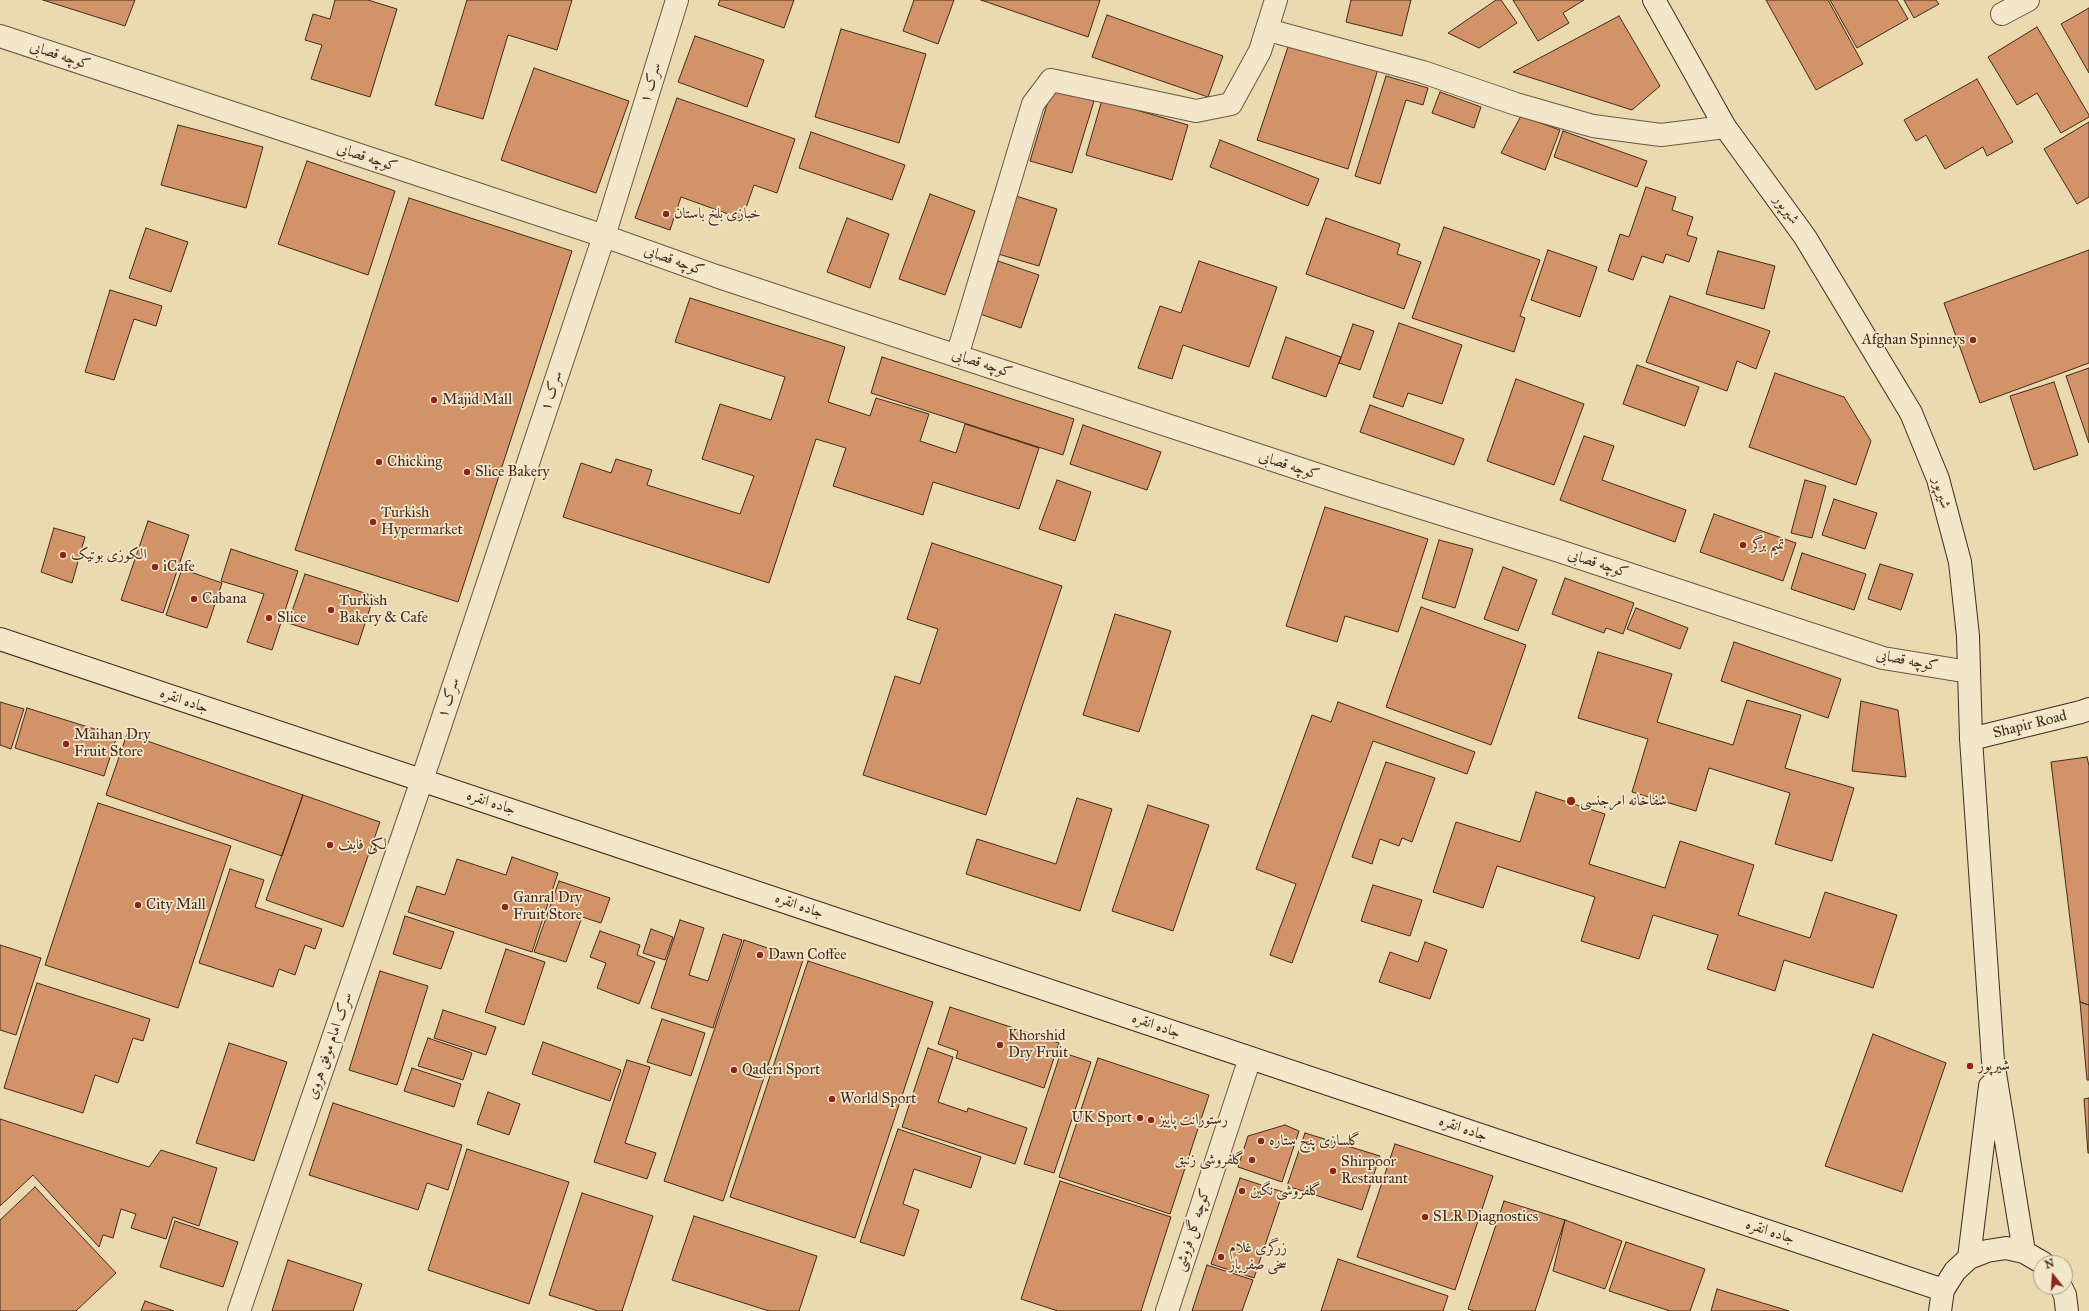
<!DOCTYPE html>
<html>
<head>
<meta charset="utf-8">
<style>
  body { margin:0 }
  #map { position:relative; width:2089px; height:1311px; overflow:hidden; background:#ebd9af; font-family:"IM FELL Great Primer",serif }
  canvas { display:block }
  .north { position:absolute; left:2033px; top:1255px; width:40px; height:40px; box-sizing:border-box; background:#f2e6cb; border:1px solid #ac9b85; border-radius:50%; rotate:343deg; font-size:11px; font-weight:700; line-height:16px; text-align:center; color:#442a1d }
  .north::after { content:''; display:block; margin:auto; width:14px; height:18px; background:#8f2418; clip-path:polygon(50% 0,100% 100%,50% 72%,0 100%) }
</style>
</head>
<body>
<div id="map">
<canvas width="2089" height="1311"></canvas>
<div class="north">N</div>
</div>
<script>
const c = document.querySelector('canvas').getContext('2d');
c.lineJoin = 'round';
function fill(path, color) {
  c.fillStyle = color;
  c.fill(path, 'evenodd');
}
function shape(rows) {
  const path = new Path2D();
  for (const r of rows) {
    path.moveTo(r[0], r[1]);
    for (let i = 2; i < r.length; i += 2) path.lineTo(r[i], r[i + 1]);
  }
  return path;
}
function strokePath(path, color, width, dash) {
  c.strokeStyle = color;
  c.lineWidth = width;
  c.lineCap = dash ? 'butt' : 'round';
  c.setLineDash(dash || []);
  c.stroke(path);
}
function label(font, color, halo, rows, align = 'center') {
  c.font = font + ' "IM FELL Great Primer",Amiri,serif';
  c.lineWidth = 3.5;
  c.setLineDash([]);
  c.textBaseline = 'middle';
  c.strokeStyle = halo;
  c.fillStyle = color;
  for (const [text, x, y, turn = 0] of rows) {
    c.save();
    c.translate(x, y);
    c.rotate((+turn || 0) * Math.PI / 180);
    c.textAlign = isNaN(turn) ? turn : align;
    if (halo) c.strokeText(text, 0, 0);
    c.fillText(text, 0, 0);
    c.restore();
  }
}
const building = shape([
  [43,0,135,0,125,26,43,0],
  [335,0,368,0,397,9,370,97,311,79,322,45,305,40,313,14,330,19,335,0],
  [467,0,572,0,557,50,508,35,483,119,435,105,467,0],
  [720,0,794,0,784,28,718,5,720,0],
  [914,0,954,0,938,44,903,31,914,0],
  [981,0,1100,0,1088,37,981,0],
  [1351,0,1411,0,1402,36,1346,22,1351,0],
  [1496,0,1501,0,1517,23,1479,48,1448,33,1496,0],
  [1513,0,1584,0,1563,13,1569,23,1538,41,1513,0],
  [1766,0,1828,0,1863,64,1816,90,1766,0],
  [1830,0,1897,0,1908,19,1857,48,1830,0],
  [1904,0,1936,0,1939,4,1914,18,1904,0],
  [2089,8,2089,73,2061,24,2089,8],
  [1107,15,1223,56,1208,97,1092,57,1107,15],
  [1619,16,1660,86,1632,110,1513,72,1619,16],
  [2037,27,2089,115,2089,117,2061,133,2037,93,2017,105,1988,57,2037,27],
  [841,29,926,54,899,143,815,117,841,29],
  [695,36,764,60,747,107,678,82,695,36],
  [1290,41,1378,69,1348,169,1257,140,1290,41],
  [534,68,629,101,596,193,501,160,534,68],
  [1386,76,1428,88,1423,105,1406,100,1380,184,1355,176,1386,76],
  [1977,79,2013,142,1987,156,1983,147,1945,169,1926,135,1916,141,1904,120,1977,79],
  [1052,88,1094,101,1072,173,1030,161,1052,88],
  [1440,92,1481,107,1474,128,1432,113,1440,92],
  [677,98,795,139,777,193,754,185,742,219,681,197,670,230,635,218,677,98],
  [1102,100,1188,125,1172,180,1086,155,1102,100],
  [1521,116,1560,130,1545,170,1501,153,1521,116],
  [2089,122,2089,197,2077,204,2044,149,2089,122],
  [178,125,263,147,246,208,161,185,178,125],
  [1563,131,1647,161,1637,187,1554,157,1563,131],
  [811,132,905,165,892,200,799,168,811,132],
  [1220,140,1319,179,1308,206,1210,167,1220,140],
  [307,161,395,191,368,275,278,244,307,161],
  [1646,187,1676,197,1672,210,1693,217,1687,235,1697,238,1689,262,1666,254,1663,263,1642,256,1633,280,1608,271,1620,234,1629,237,1646,187],
  [930,194,975,211,945,295,899,279,930,194],
  [1016,196,1057,209,1039,266,998,254,1016,196],
  [409,198,572,251,458,602,295,550,409,198],
  [847,218,889,234,870,288,827,272,847,218],
  [1326,218,1400,244,1397,254,1421,262,1404,309,1306,274,1326,218],
  [1444,227,1540,260,1520,316,1525,318,1514,352,1412,318,1444,227],
  [146,228,188,242,171,292,129,278,146,228],
  [1548,250,1597,267,1580,317,1531,300,1548,250],
  [2089,250,2089,363,1980,403,1944,303,2089,250],
  [1718,251,1775,266,1764,309,1706,294,1718,251],
  [998,261,1039,275,1021,328,980,314,998,261],
  [1199,261,1277,287,1249,367,1183,345,1172,379,1138,368,1160,306,1181,313,1199,261],
  [110,290,162,306,156,326,134,319,114,380,85,372,110,290],
  [1670,296,1770,331,1756,369,1737,361,1727,391,1646,362,1670,296],
  [690,298,845,347,828,402,870,416,876,398,929,414,920,441,956,453,965,424,1039,448,1019,509,933,482,923,515,833,486,846,448,816,439,769,583,563,517,581,463,611,473,616,459,652,470,647,485,740,514,754,476,702,459,720,404,771,420,785,377,675,342,690,298],
  [1399,323,1462,345,1442,404,1408,393,1403,407,1373,397,1399,323],
  [1353,324,1374,331,1360,370,1339,363,1353,324],
  [1286,337,1341,357,1326,397,1272,378,1286,337],
  [882,357,1074,419,1063,455,871,393,882,357],
  [1637,365,1699,387,1685,426,1623,404,1637,365],
  [2089,368,2089,443,2066,376,2089,368],
  [1775,373,1844,397,1871,441,1856,485,1749,447,1775,373],
  [1516,379,1584,404,1554,485,1487,461,1516,379],
  [2054,382,2078,455,2034,470,2010,396,2054,382],
  [1370,405,1464,439,1454,465,1360,432,1370,405],
  [1083,425,1161,452,1147,490,1070,464,1083,425],
  [1584,436,1614,446,1602,480,1686,510,1675,542,1560,500,1584,436],
  [1057,480,1091,492,1075,541,1039,529,1057,480],
  [1805,480,1826,486,1812,538,1791,533,1805,480],
  [1834,499,1877,513,1865,549,1822,535,1834,499],
  [1325,507,1428,539,1398,632,1345,616,1337,642,1286,626,1325,507],
  [1714,514,1796,543,1783,581,1700,552,1714,514],
  [148,521,189,535,163,613,121,600,148,521],
  [54,528,85,537,72,583,41,572,54,528],
  [1439,540,1473,549,1455,608,1422,598,1439,540],
  [932,543,1062,586,986,815,863,775,895,676,920,684,938,629,907,619,932,543],
  [231,549,298,571,272,650,247,642,264,594,221,581,231,549],
  [1802,553,1866,574,1854,610,1791,589,1802,553],
  [1880,564,1913,574,1901,610,1868,599,1880,564],
  [1503,567,1537,580,1518,631,1484,619,1503,567],
  [182,569,222,583,207,628,166,615,182,569],
  [305,574,374,596,358,645,288,623,305,574],
  [1565,578,1634,603,1623,634,1606,628,1604,633,1552,614,1565,578],
  [1421,607,1526,645,1491,745,1386,707,1421,607],
  [1636,608,1688,628,1680,649,1627,629,1636,608],
  [1115,614,1171,631,1139,732,1083,715,1115,614],
  [1734,642,1841,679,1828,718,1721,681,1734,642],
  [1598,652,1672,674,1657,722,1733,745,1747,700,1801,715,1785,768,1854,788,1832,861,1775,844,1790,793,1709,768,1696,811,1632,792,1648,739,1578,718,1598,652],
  [1861,701,1898,710,1906,777,1852,771,1861,701],
  [0,702,24,709,11,749,0,745,0,702],
  [1338,702,1475,752,1467,774,1373,741,1292,963,1270,955,1296,884,1256,869,1312,715,1331,722,1338,702],
  [27,708,117,736,104,776,15,748,27,708],
  [127,734,303,795,282,856,106,795,127,734],
  [2087,757,2089,766,2089,1005,2080,1002,2051,762,2087,757],
  [1386,762,1435,778,1412,842,1402,838,1399,846,1380,839,1372,864,1352,857,1386,762],
  [1536,792,1605,814,1589,864,1665,888,1680,841,1754,865,1738,915,1810,938,1825,892,1897,915,1873,988,1784,960,1775,991,1707,969,1718,935,1653,915,1639,959,1581,941,1595,897,1497,866,1483,908,1433,892,1456,822,1520,842,1536,792],
  [303,795,380,822,343,927,266,900,303,795],
  [1077,798,1112,809,1080,911,966,874,977,839,1056,864,1077,798],
  [98,803,231,846,178,1008,45,965,98,803],
  [1148,805,1209,825,1173,931,1112,911,1148,805],
  [512,857,558,873,532,952,408,912,417,886,445,895,457,859,506,875,512,857],
  [230,869,264,880,255,907,322,929,315,949,305,945,295,975,279,969,273,987,199,963,230,869],
  [559,881,610,898,601,923,582,917,566,962,534,952,559,881],
  [1373,885,1422,900,1410,936,1361,921,1373,885],
  [405,916,454,932,441,969,393,954,405,916],
  [680,920,704,928,689,975,708,981,723,934,742,940,713,1028,651,1008,680,920],
  [651,929,673,937,665,960,643,953,651,929],
  [600,931,640,945,637,955,655,962,639,1004,597,988,606,963,590,957,600,931],
  [744,940,803,960,723,1201,664,1181,744,940],
  [1425,942,1447,950,1430,999,1379,982,1390,952,1418,962,1425,942],
  [0,945,41,958,16,1035,0,1030,0,945],
  [506,949,545,962,524,1025,485,1012,506,949],
  [808,961,933,1002,855,1238,730,1197,808,961],
  [380,971,428,986,397,1085,349,1070,380,971],
  [37,983,150,1019,143,1041,133,1038,118,1083,95,1075,83,1113,4,1088,37,983],
  [2080,1002,2089,1005,2089,1080,2087,1080,2080,1002],
  [950,1007,1059,1043,1044,1088,956,1058,958,1051,938,1044,950,1007],
  [443,1010,496,1027,486,1055,434,1038,443,1010],
  [662,1019,705,1033,691,1076,647,1062,662,1019],
  [1873,1034,1946,1063,1902,1192,1825,1166,1873,1034],
  [428,1038,472,1053,463,1080,418,1066,428,1038],
  [543,1042,621,1070,610,1101,532,1074,543,1042],
  [229,1043,287,1062,254,1161,196,1143,229,1043],
  [928,1048,953,1057,938,1102,967,1112,968,1108,1027,1128,1015,1164,902,1127,928,1048],
  [1061,1052,1091,1062,1054,1173,1024,1164,1061,1052],
  [1098,1058,1209,1095,1170,1214,1059,1177,1098,1058],
  [627,1060,650,1067,625,1143,656,1153,647,1179,594,1162,627,1060],
  [412,1068,461,1084,454,1107,404,1091,412,1068],
  [488,1092,520,1104,509,1135,477,1124,488,1092],
  [2089,1098,2089,1153,2088,1153,2084,1099,2089,1098],
  [333,1103,462,1145,448,1190,427,1183,418,1210,309,1175,333,1103],
  [0,1119,149,1167,161,1150,217,1168,199,1226,173,1217,166,1239,131,1228,136,1214,121,1209,113,1238,103,1235,99,1247,33,1175,0,1206,0,1119],
  [1285,1125,1299,1131,1282,1182,1238,1167,1248,1136,1285,1125],
  [898,1129,981,1157,971,1188,914,1169,903,1204,919,1210,904,1256,860,1242,898,1129],
  [1305,1133,1380,1156,1362,1210,1287,1186,1305,1133],
  [1395,1144,1493,1176,1455,1290,1357,1257,1395,1144],
  [467,1149,569,1182,529,1304,428,1270,467,1149],
  [1240,1178,1283,1192,1254,1278,1211,1264,1240,1178],
  [1060,1181,1171,1217,1141,1311,1058,1311,1021,1299,1060,1181],
  [35,1187,116,1273,76,1311,0,1311,0,1220,35,1187],
  [582,1193,653,1216,622,1311,598,1311,549,1295,582,1193],
  [1504,1201,1565,1220,1535,1311,1474,1311,1468,1309,1504,1201],
  [694,1216,817,1256,799,1311,769,1311,672,1280,694,1216],
  [1565,1220,1622,1241,1605,1289,1553,1271,1565,1220],
  [175,1221,238,1242,223,1287,160,1267,175,1221],
  [1626,1242,1705,1269,1690,1311,1670,1311,1609,1291,1626,1242],
  [1338,1259,1448,1296,1443,1311,1321,1311,1338,1259],
  [288,1260,362,1284,353,1311,272,1311,288,1260],
  [1207,1265,1253,1280,1242,1311,1192,1311,1207,1265],
  [1717,1289,1789,1311,1711,1311,1717,1289],
  [145,1301,174,1311,141,1311,145,1301]
]);
fill(building, '#d19367');
strokePath(building, '#442a1d', 1);
const street = shape([
  [2002,14,2028,0],
  [1268,30,1423,72,1516,104,1593,126,1661,135,1725,127],
  [0,36,604,236,716,276,957,356,1349,485,1553,549,1883,658,1969,672],
  [957,356,1033,104,1051,80,1196,111,1231,104,1260,51,1276,0],
  [239,1311,422,780,604,236,677,0],
  [1167,1311,1250,1058]
]);
const secondary = shape([
  [1654,0,1725,127,1805,237,1911,413,1938,479,1960,562,1968,636,1971,739,1993,1061,2024,1252],
  [0,639,1943,1290],
  [1971,739,2081,712,2089,709],
  [1969,1258,1990,1086],
  [2061,1287,2065,1295,2067,1311],
  [1940,1311,1943,1290,1955,1271,1969,1258,1987,1251,2006,1248,2024,1252,2043,1263]
]);
strokePath(street, '#6e5642', 24);
strokePath(secondary, '#442a1d', 24);
strokePath(street, '#f2e6cb', 22);
strokePath(secondary, '#f2e6cb', 22);
for (const [x, y, r, color] of [
  [666,214,4,"#8f2418"],
  [1973,340,4,"#8f2418"],
  [434,400,4,"#8f2418"],
  [379,462,4,"#8f2418"],
  [467,472,4,"#8f2418"],
  [373,522,4,"#8f2418"],
  [1743,545,4,"#8f2418"],
  [63,555,4,"#8f2418"],
  [155,567,4,"#8f2418"],
  [194,599,4,"#8f2418"],
  [331,610,4,"#8f2418"],
  [269,618,4,"#8f2418"],
  [66,744,4,"#8f2418"],
  [1571,801,5,"#8f2418"],
  [330,845,4,"#8f2418"],
  [138,905,4,"#8f2418"],
  [505,907,4,"#8f2418"],
  [760,955,4,"#8f2418"],
  [1000,1045,4,"#8f2418"],
  [1970,1066,4,"#8f2418"],
  [734,1070,4,"#8f2418"],
  [832,1099,4,"#8f2418"],
  [1140,1118,4,"#8f2418"],
  [1151,1120,4,"#8f2418"],
  [1261,1141,4,"#8f2418"],
  [1252,1160,4,"#8f2418"],
  [1333,1171,4,"#8f2418"],
  [1242,1191,4,"#8f2418"],
  [1425,1217,4,"#8f2418"],
  [1221,1257,4,"#8f2418"]
]) {
  const dot = new Path2D();
  dot.arc(x, y, r, 0, 2 * Math.PI);
  c.fillStyle = color;
  c.fill(dot);
  strokePath(dot, '#f2e6cb', 1.5);
}
label('15px', '#442a1d', '#f2e6cb', [
  ["کوچه قصابی",60,56,18],
  ["سرک ۱",651,83,-73],
  ["کوچه قصابی",367,158,18],
  ["شیرپور",1786,210,54],
  ["کوچه قصابی",674,261,20],
  ["کوچه قصابی",982,364,18],
  ["سرک ۱",552,391,-72],
  ["کوچه قصابی",1289,466,18],
  ["شیرپور",1941,493,74],
  ["کوچه قصابی",1598,564,18],
  ["کوچه قصابی",1907,661,11],
  ["سرک ۱",449,698,-72],
  ["جاده انقره",184,701,19],
  ["Shapir Road",2030,725,-14],
  ["جاده انقره",491,803,18],
  ["جاده انقره",799,906,19],
  ["جادہ انقرہ",1156,1026,19],
  ["سرک امام موفق هروی",330,1046,-71],
  ["جادہ انقرہ",1463,1129,19],
  ["کوچه گل فروشی",1193,1230,-72],
  ["جادہ انقرہ",1770,1232,18]
]);
label('15px', '#442a1d', '#f2e6cb', [
  ["خبازی بلخ باستان",674,214],
  ["Afghan Spinneys",1965,340,"right"],
  ["Majid Mall",442,400],
  ["Chicking",387,462],
  ["Slice Bakery",475,472],
  ["Turkish",381,513],
  ["Hypermarket",381,530],
  ["تمیم برگر",1751,545],
  ["الکوزی بوتیک",71,555],
  ["iCafe",163,567],
  ["Cabana",202,599],
  ["Turkish",339,601],
  ["Bakery & Cafe",339,618],
  ["Slice",277,618],
  ["Maihan Dry",74,735],
  ["Fruit Store",74,752],
  ["شفاخانه امرجنسی",1580,801],
  ["لکی فایف",338,845],
  ["Ganral Dry",513,898],
  ["Fruit Store",513,915],
  ["City Mall",146,905],
  ["Dawn Coffee",768,955],
  ["Khorshid",1008,1036],
  ["Dry Fruit",1008,1053],
  ["شیرپور",1978,1066],
  ["Qaderi Sport",742,1070],
  ["World Sport",840,1099],
  ["UK Sport",1132,1118,"right"],
  ["رستورانت پاییز",1159,1120],
  ["گلسازی پنج ستاره",1269,1141],
  ["گلفروشی زنبق",1244,1160,"right"],
  ["Shirpoor",1341,1162],
  ["Restaurant",1341,1179],
  ["گلفروشی نگین",1250,1191],
  ["SLR Diagnostics",1433,1217],
  ["زرگری غلام",1229,1248],
  ["سخی صفریار",1229,1265]
], 'left');
</script>
</body>
</html>
